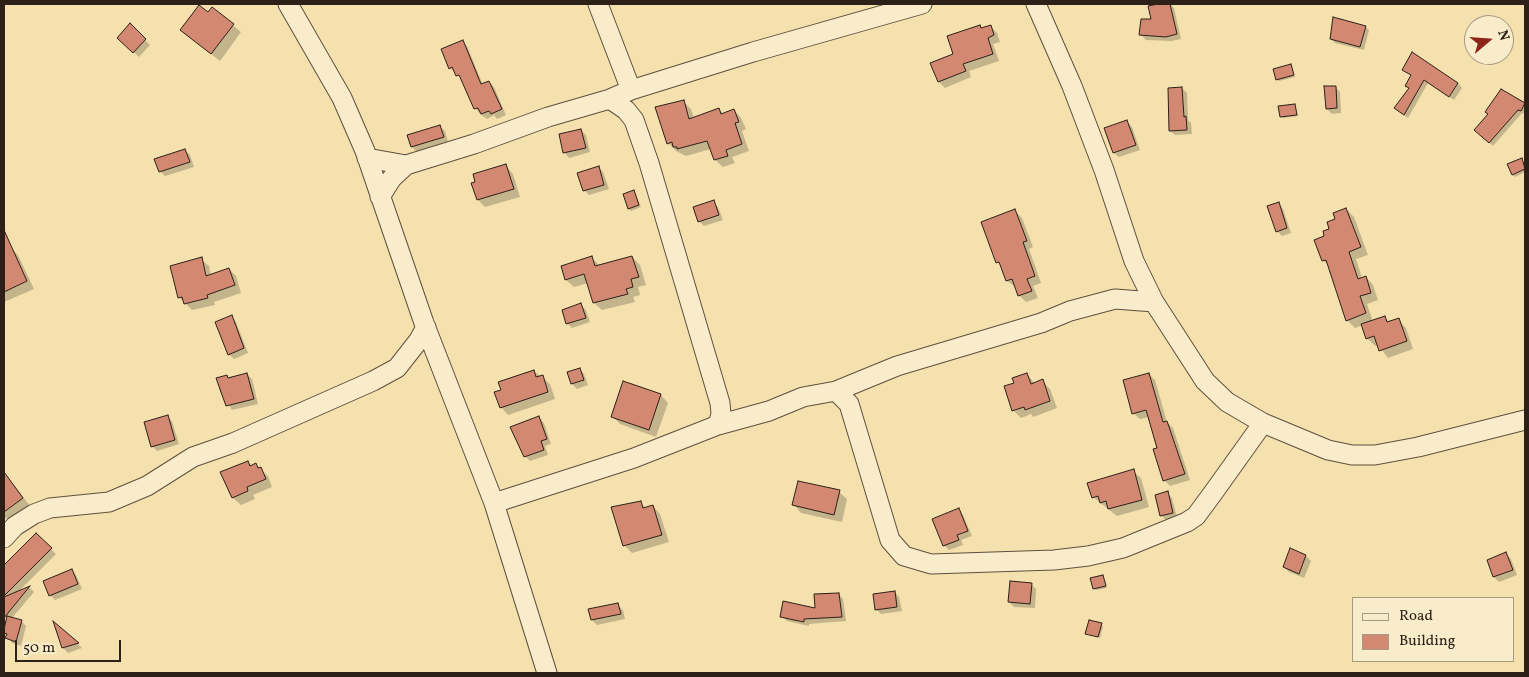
<!DOCTYPE html>
<html>
<head>
<meta charset="utf-8">
<style>
  body { margin:0 }
  #map { position:relative; width:1529px; height:677px; overflow:hidden; background:#f5e1ae; font-family:Vollkorn,serif }
  canvas { display:block }
  .frame { position:absolute; inset:0; border:5px solid #2c2018; pointer-events:none }
  .legend { position:absolute; left:1352px; top:597px; width:162px; height:65px; box-sizing:border-box; background:#f8ecca; border:1px solid #a69a83; margin:0; padding:6px 9px; list-style:none; font-size:15px; color:#2c2018 }
  .legend li { display:flex; align-items:center; gap:10px; height:25px }
  .legend b { width:25px; border:1px solid #a69a83 }
  .north { position:absolute; left:1464px; top:15px; width:50px; height:50px; box-sizing:border-box; background:#f8ecca; border:1px solid #a69a83; border-radius:50%; rotate:72deg; font-size:14px; font-weight:700; line-height:20px; text-align:center; color:#2c2018 }
  .north::after { content:''; display:block; margin:auto; width:18px; height:22px; background:#8f2418; clip-path:polygon(50% 0,100% 100%,50% 72%,0 100%) }
  .scale { position:absolute; left:15px; top:640px; width:106px; height:22px; box-sizing:border-box; border:2px solid #2c2018; border-top:0; padding-left:6px; font-size:15px; line-height:18px; white-space:nowrap; color:#2c2018; -webkit-text-stroke:4px #f8ecca; paint-order:stroke }
</style>
</head>
<body>
<div id="map">
<canvas width="1529" height="677"></canvas>
<div class="frame"></div>
<ul class="legend">
<li><b style="height:6px;background:#f8ecca"></b>Road</li>
<li><b style="height:14px;background:#d38871"></b>Building</li>
</ul>
<div class="north">N</div>
<div class="scale">50 m</div>
</div>
<script>
const c = document.querySelector('canvas').getContext('2d');
c.lineJoin = 'round';
function fill(path, color) {
  c.fillStyle = color;
  c.fill(path, 'evenodd');
}
function shape(rows) {
  const path = new Path2D();
  for (const r of rows) {
    path.moveTo(r[0], r[1]);
    for (let i = 2; i < r.length; i += 2) path.lineTo(r[i], r[i + 1]);
  }
  return path;
}
function strokePath(path, color, width, dash) {
  c.strokeStyle = color;
  c.lineWidth = width;
  c.lineCap = dash ? 'butt' : 'round';
  c.setLineDash(dash || []);
  c.stroke(path);
}
fill(shape([
  [1170,4,1174,8,1181,39,1171,41,1146,40,1141,35,1153,20,1150,7],
  [213,9,241,32,220,61,181,30,209,14],
  [130,25,150,45,139,57,118,38],
  [980,26,983,29,991,27,997,33,1000,42,993,44,999,61,969,71,971,77,945,88,939,82,954,55],
  [1365,27,1369,30,1364,50,1335,43,1331,39],
  [462,42,467,46,483,85,489,82,494,87,506,115,497,119,494,115,487,119,480,114,476,109,463,80,450,68,443,50],
  [1291,66,1295,77,1279,81,1277,79],
  [1404,69,1458,83,1462,88,1454,100,1428,83,1408,118,1400,112,1410,88,1412,76],
  [1335,87,1340,92,1341,113,1332,114,1327,109],
  [1182,88,1187,93,1188,120,1191,123,1192,134,1175,135,1170,131],
  [1501,90,1525,102,1525,114,1522,113,1493,146,1480,134],
  [683,101,691,109,694,118,719,109,723,114,734,110,741,118,746,129,742,131,749,151,732,157,735,163,723,167,715,160,711,149,686,156,676,151,668,143],
  [1295,105,1298,116,1283,118,1281,116],
  [1127,122,1132,127,1140,150,1119,157,1114,153],
  [440,127,445,131,448,142,417,152,412,147,409,136],
  [581,130,586,135,590,152,569,158,565,153],
  [185,150,190,155,194,167,165,176,160,171],
  [1522,159,1525,164,1525,172,1515,177,1513,175],
  [506,166,513,174,520,197,485,207,478,200],
  [599,168,603,172,609,189,589,195,584,190],
  [634,191,641,207,631,211,629,209],
  [713,202,718,207,723,220,704,226,699,221],
  [1279,204,1283,209,1291,233,1282,236,1277,231],
  [1346,209,1354,217,1368,255,1356,259,1362,278,1366,277,1373,285,1378,300,1367,304,1373,322,1385,317,1390,323,1398,320,1406,328,1413,349,1388,358,1378,345,1375,346,1367,338,1363,325,1355,328,1347,320,1330,267,1324,261,1316,240,1326,236],
  [1015,211,1022,218,1033,247,1029,249,1041,283,1033,286,1038,298,1026,302,1019,295,1016,287,1007,281,1002,267,998,262],
  [10,247,18,255,34,289,4,302,4,250],
  [591,257,600,266,632,257,640,265,646,285,638,287,640,295,633,297,635,302,602,310,594,303,588,283,574,287,566,280,562,267],
  [201,259,209,266,211,275,229,269,236,276,241,293,214,302,215,305,192,310,179,297],
  [581,305,586,310,590,322,572,328,567,323],
  [231,317,236,322,248,353,234,359,229,354],
  [580,369,584,374,588,385,577,389,572,384],
  [534,371,550,384,555,399,508,415,501,407],
  [247,374,252,379,258,404,232,410,220,392,217,379],
  [1027,374,1035,384,1042,381,1050,389,1057,408,1033,417,1031,414,1021,418,1013,410],
  [1149,374,1155,380,1167,422,1173,428,1190,480,1170,486,1164,480,1149,417,1140,419,1133,413],
  [624,382,661,395,668,403,656,437,620,424,612,416],
  [167,416,172,421,179,444,157,451,152,446],
  [539,418,544,423,551,444,545,446,548,455,530,461,525,456],
  [247,462,252,466,255,465,260,469,268,476,272,487,253,495,255,499,241,505,233,498,222,473],
  [1133,471,1141,478,1149,507,1117,516,1093,497],
  [4,472,30,506,9,521,4,516],
  [839,492,847,499,842,522,801,513,794,505],
  [1167,493,1172,498,1177,518,1166,520,1161,515],
  [640,503,646,508,653,506,660,514,669,542,632,553,625,546,613,508],
  [959,510,963,515,972,536,961,540,963,545,949,550,944,545],
  [36,534,56,554,18,592,29,587,34,592,12,618,21,621,26,626,21,646,12,643,4,632,8,619,4,616,4,573],
  [1291,550,1306,556,1311,561,1304,578,1289,572,1284,567],
  [1506,554,1511,559,1517,575,1499,582,1494,577,1488,560],
  [72,570,76,575,82,589,55,600,50,595],
  [1103,576,1107,588,1096,590,1094,588],
  [1031,584,1036,589,1035,608,1014,607,1009,602],
  [895,592,899,597,902,611,881,614,876,609],
  [838,594,843,599,846,621,809,624,809,626,787,621,782,616,816,609],
  [618,605,623,610,625,619,597,625,592,620],
  [55,624,78,644,82,648,68,653,63,648],
  [1101,625,1103,627,1100,638,1087,633]
]), '#0003');
const building = shape([
  [1158,4,1170,4,1177,34,1166,37,1139,35,1141,19,1151,19,1148,6,1158,4],
  [199,5,208,12,212,7,234,24,211,54,180,30,199,5],
  [1333,17,1366,26,1360,47,1330,39,1333,17],
  [130,23,146,39,133,53,117,38,130,23],
  [980,25,981,28,991,25,994,35,988,38,993,54,963,64,966,71,938,82,930,63,953,54,947,36,980,25],
  [463,40,481,84,489,81,502,109,491,114,489,111,481,114,478,108,474,109,459,75,456,76,452,67,449,69,441,49,463,40],
  [1412,52,1458,83,1449,97,1424,80,1404,115,1394,108,1409,88,1405,86,1411,75,1402,70,1412,52],
  [1291,64,1294,75,1276,80,1273,69,1291,64],
  [1324,86,1336,86,1337,108,1326,109,1324,86],
  [1182,87,1184,117,1186,116,1187,130,1169,131,1168,88,1182,87],
  [1501,89,1525,103,1521,111,1518,110,1489,143,1474,130,1488,114,1485,112,1501,89],
  [684,100,689,119,719,108,721,114,734,109,739,122,735,123,742,144,726,150,728,156,714,160,707,141,677,149,677,147,673,147,672,142,667,144,655,107,684,100],
  [1295,104,1297,115,1280,117,1278,106,1295,104],
  [1127,120,1136,145,1113,153,1104,128,1127,120],
  [440,125,444,137,411,147,407,135,440,125],
  [581,129,586,148,563,153,559,134,581,129],
  [185,149,190,162,159,172,154,159,185,149],
  [1522,158,1525,169,1512,175,1507,164,1522,158],
  [506,164,514,189,477,200,471,183,475,182,473,174,506,164],
  [599,166,604,185,583,191,577,173,599,166],
  [634,190,639,205,628,209,623,194,634,190],
  [714,200,719,215,698,222,693,207,714,200],
  [1279,202,1287,228,1276,232,1267,206,1279,202],
  [1346,208,1361,247,1349,252,1358,279,1366,276,1371,293,1360,296,1366,313,1346,321,1326,260,1322,261,1314,240,1324,236,1323,231,1329,229,1327,222,1335,219,1333,213,1346,208],
  [1015,209,1027,241,1023,242,1035,276,1027,279,1032,291,1018,296,1012,279,1006,281,999,262,996,263,981,222,1015,209],
  [4,230,27,281,4,292,4,230],
  [592,256,595,266,632,256,639,277,631,279,633,287,626,289,628,294,593,303,584,274,565,280,561,266,592,256],
  [202,257,206,276,229,268,235,285,207,295,208,298,184,304,182,297,178,298,170,266,202,257],
  [581,303,586,318,566,324,562,310,581,303],
  [232,315,244,348,228,355,215,322,232,315],
  [1385,316,1387,322,1399,318,1407,341,1379,351,1374,336,1366,339,1361,324,1385,316],
  [580,368,584,380,571,384,567,372,580,368],
  [534,370,536,377,543,375,548,392,500,408,494,392,501,390,498,382,534,370],
  [247,373,254,399,226,406,216,378,227,375,228,378,247,373],
  [1027,373,1031,384,1043,379,1050,401,1025,410,1024,407,1012,411,1004,386,1014,383,1012,378,1027,373],
  [1149,373,1163,422,1167,421,1185,474,1163,481,1153,449,1157,448,1146,410,1132,414,1123,380,1149,373],
  [623,381,661,394,649,430,611,417,623,381],
  [168,415,175,440,151,447,144,422,168,415],
  [539,416,547,439,541,441,544,450,524,457,510,427,539,416],
  [248,461,250,466,256,463,258,468,261,467,266,479,247,487,248,491,232,498,220,472,248,461],
  [1134,469,1142,500,1108,509,1106,501,1100,503,1098,496,1092,498,1087,483,1134,469],
  [4,472,23,498,4,512,4,472],
  [798,481,840,490,834,515,792,505,798,481],
  [1168,491,1173,513,1160,516,1155,495,1168,491],
  [641,501,643,508,653,505,662,535,623,546,611,507,641,501],
  [959,508,968,531,957,535,959,540,943,546,932,519,959,508],
  [36,533,52,548,4,596,4,565,36,533],
  [1290,548,1306,555,1299,574,1283,567,1290,548],
  [1506,552,1513,570,1493,577,1487,560,1506,552],
  [72,569,78,584,49,596,43,581,72,569],
  [1103,575,1106,586,1093,589,1090,578,1103,575],
  [1010,581,1032,583,1030,604,1008,602,1010,581],
  [30,586,4,618,4,597,30,586],
  [895,591,897,607,875,610,873,594,895,591],
  [839,593,842,617,804,619,804,622,780,617,783,601,815,608,814,594,839,593],
  [618,603,621,614,591,620,588,609,618,603],
  [7,616,22,620,16,642,5,638,7,634,4,633,4,629,7,616],
  [1089,620,1102,623,1098,637,1085,634,1089,620],
  [53,621,79,643,62,648,53,621]
]);
fill(building, '#d38871');
strokePath(building, '#2c2018', 1);
const minor = shape([
  [288,4,342,98,365,151,424,323,494,503,547,673],
  [598,4,631,90],
  [1036,4,1072,86,1104,170,1134,261,1154,302,1205,381,1227,402,1263,423,1328,450,1352,455,1375,455,1418,447,1525,420],
  [610,99,626,110,634,120,649,163,720,403,721,414,718,425],
  [367,158,406,165],
  [380,197,392,178,406,165,474,144,548,117,610,99,631,90,753,52,922,4],
  [836,391,897,366,1041,323,1070,311,1115,299,1154,302],
  [494,503,634,458,718,425,769,411,803,397,836,391,849,404,890,540,904,556,931,564,1054,560,1088,556,1123,548,1187,522,1196,516,1213,493,1263,423],
  [4,538,15,526,34,514,50,508,109,502,147,486,193,457,233,443,373,381,397,368,419,340,426,327]
]);
strokePath(minor, '#5e503e', 21);
strokePath(minor, '#f8ecca', 19);
</script>
</body>
</html>
